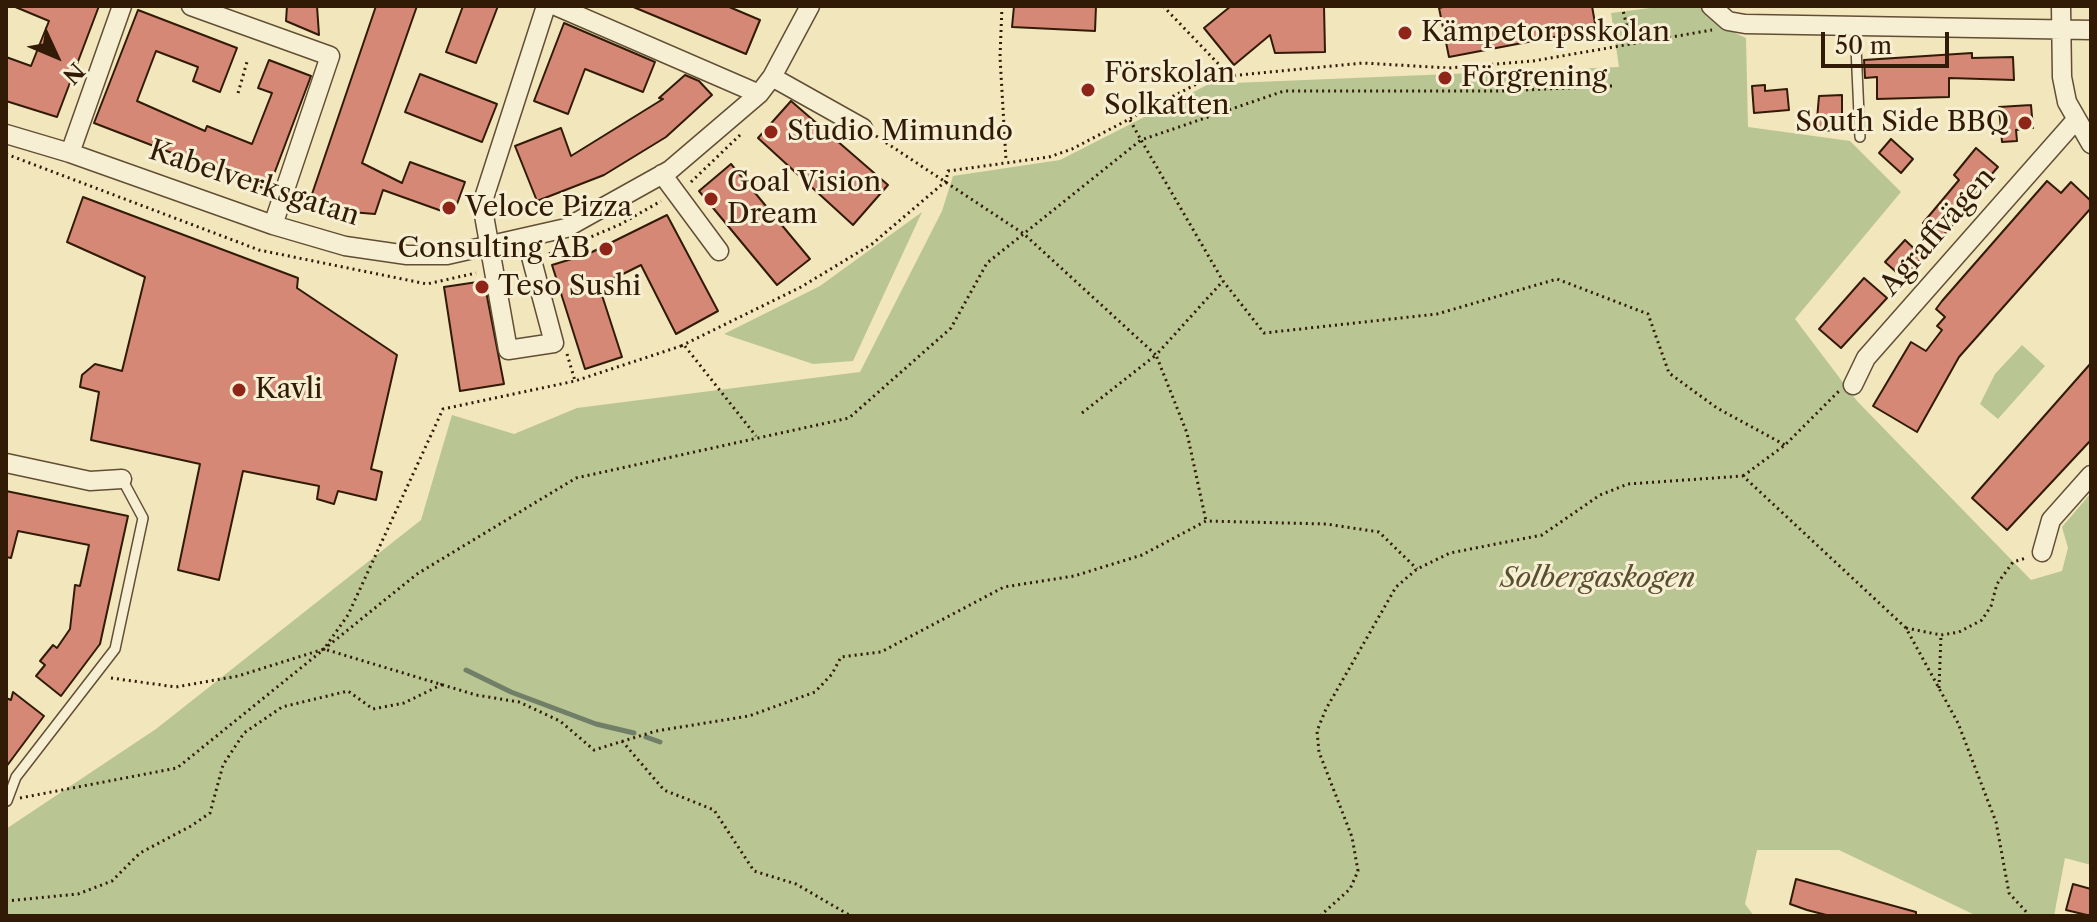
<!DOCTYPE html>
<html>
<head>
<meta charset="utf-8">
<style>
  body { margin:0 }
  #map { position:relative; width:2097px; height:922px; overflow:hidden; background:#f2e6bc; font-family:"Libre Caslon Text",serif }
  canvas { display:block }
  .frame { position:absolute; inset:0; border:8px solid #311b06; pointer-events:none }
  .north { position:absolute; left:16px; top:16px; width:80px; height:80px; -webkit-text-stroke:6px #f7efd3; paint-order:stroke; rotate:134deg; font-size:22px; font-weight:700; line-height:32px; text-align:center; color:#311b06 }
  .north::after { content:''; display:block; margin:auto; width:28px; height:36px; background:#311b06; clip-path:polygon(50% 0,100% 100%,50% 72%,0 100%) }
  .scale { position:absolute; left:1821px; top:32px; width:128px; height:36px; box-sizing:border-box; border:4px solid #311b06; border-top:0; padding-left:10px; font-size:24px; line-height:28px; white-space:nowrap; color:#311b06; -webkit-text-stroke:6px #f7efd3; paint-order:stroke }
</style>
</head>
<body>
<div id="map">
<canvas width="2097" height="922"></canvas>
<div class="frame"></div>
<div class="north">N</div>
<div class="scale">50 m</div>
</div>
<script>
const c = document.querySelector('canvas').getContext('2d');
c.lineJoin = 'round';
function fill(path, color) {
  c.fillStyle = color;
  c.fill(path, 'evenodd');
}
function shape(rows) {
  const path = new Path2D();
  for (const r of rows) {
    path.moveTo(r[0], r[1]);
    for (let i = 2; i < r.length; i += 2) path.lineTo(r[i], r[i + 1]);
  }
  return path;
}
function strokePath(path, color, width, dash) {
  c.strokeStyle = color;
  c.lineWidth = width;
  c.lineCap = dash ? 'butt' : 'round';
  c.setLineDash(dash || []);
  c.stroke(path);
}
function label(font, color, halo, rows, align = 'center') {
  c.font = font + ' "Libre Caslon Text",serif';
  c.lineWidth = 6;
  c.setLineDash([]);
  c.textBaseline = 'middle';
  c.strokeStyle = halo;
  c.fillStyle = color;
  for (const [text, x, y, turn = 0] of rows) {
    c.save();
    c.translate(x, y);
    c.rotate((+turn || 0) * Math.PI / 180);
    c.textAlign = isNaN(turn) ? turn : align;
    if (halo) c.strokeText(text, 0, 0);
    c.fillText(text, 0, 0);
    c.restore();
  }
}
fill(shape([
  [1666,6,1701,6,1720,26,1746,38,1748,127,1850,141,1901,192,1795,319,1857,401,2031,580,2062,571,2068,548,2062,527,2091,493,2091,865,2065,858,2054,916,1977,916,1839,850,1757,850,1745,904,1754,916,6,916,6,829,156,729,421,520,452,415,514,434,577,408,860,372,942,211,953,176,1060,160,1209,84,1619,67,1611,13],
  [922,212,853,361,813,364,724,334,820,286],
  [2022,345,2045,366,1998,419,1980,404,1995,374]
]), '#b9c592');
strokePath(shape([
  [466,670,511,692,596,724,634,733],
  [646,737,660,742]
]), '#717e68', 5);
const building = shape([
  [13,6,99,6,57,117,6,101,6,57,31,66,49,21,13,6],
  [287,6,317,6,319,35,286,21,287,6],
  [376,6,417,6,362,163,402,183,410,162,465,182,453,215,383,190,375,214,339,211,311,197,376,6],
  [463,6,498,6,476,63,446,52,463,6],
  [631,6,727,6,760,20,746,54,631,6],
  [1014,6,1096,6,1095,31,1012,27,1014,6],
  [1231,6,1324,6,1325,52,1275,53,1270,35,1234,65,1204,28,1231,6],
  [1447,6,1592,6,1596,29,1449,57,1439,8,1447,6],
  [138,10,237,48,220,92,193,81,198,67,156,51,137,101,205,131,207,126,252,144,272,93,258,88,269,60,311,76,268,190,94,123,138,10],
  [564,23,655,62,643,92,585,69,568,114,534,101,564,23],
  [1972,53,1972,58,2013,57,2014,80,1949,78,1949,97,1877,99,1877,77,1865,78,1864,60,1972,53],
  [420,74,497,104,482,142,405,112,420,74],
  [685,75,699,81,712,95,666,137,604,175,537,201,515,146,561,128,571,156,663,99,659,98,685,75],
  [1765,85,1765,91,1787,89,1789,110,1754,113,1752,86,1765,85],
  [1842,95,1842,130,1816,131,1819,96,1842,95],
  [791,101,888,185,853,225,758,138,791,101],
  [2031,105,2033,128,2016,130,2017,141,2002,142,1999,107,2031,105],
  [1891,139,1913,159,1901,173,1879,153,1891,139],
  [1976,148,1998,167,1959,211,1962,214,1941,238,1923,223,1959,180,1954,175,1976,148],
  [731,164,810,259,777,285,699,191,731,164],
  [2047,181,2061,193,2071,182,2091,201,2091,208,1959,357,1917,432,1873,406,1911,342,1926,351,1942,330,1937,326,1945,317,1936,309,1942,301,2047,181],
  [83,197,298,278,297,288,397,355,371,469,382,472,376,500,338,491,334,504,317,499,319,486,243,471,219,580,178,570,200,464,91,440,99,392,80,387,82,375,95,364,122,371,145,277,67,242,83,197],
  [667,215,718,311,676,334,641,265,599,286,622,357,585,369,552,265,588,254,667,215],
  [1905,240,1923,257,1903,278,1885,262,1905,240],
  [1864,278,1887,298,1841,348,1819,329,1864,278],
  [484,281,504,384,460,391,444,287,484,281],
  [2091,363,2091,440,2007,530,1972,498,2091,363],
  [6,491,128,516,100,644,61,696,36,676,45,665,40,661,53,645,57,648,70,629,75,585,80,586,89,545,18,531,11,558,6,557,6,491],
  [13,692,44,716,6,767,6,698,11,700,13,692],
  [1796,879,1916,912,1916,916,1830,916,1807,910,1790,904,1796,879],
  [2073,884,2091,889,2091,916,2066,910,2073,884]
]);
fill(building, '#d58875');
strokePath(building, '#311b06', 2);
const service = shape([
  [1855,25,1860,137],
  [7,801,16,777,115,649,143,518,122,479]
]);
const minor = shape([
  [191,6,330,56,273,225],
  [556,6,759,94],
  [1711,6,1728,21,1745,24,2091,30],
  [2061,6,2062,77,2067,102,2091,144],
  [772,77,863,128],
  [6,134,70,153,273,225,345,246,407,255,447,255,566,228,670,170,759,94,772,77,810,6],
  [70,153,122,6],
  [662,174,719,251],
  [526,238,554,343,508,350,482,204,546,6],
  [1853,385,1866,358,2075,121],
  [6,463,90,481,122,479],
  [2042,552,2051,520,2091,475]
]);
strokePath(service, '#614e34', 12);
strokePath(minor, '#614e34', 21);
strokePath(shape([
  [1002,6,1000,57,1006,160],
  [1163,6,1228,74],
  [1622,6,1631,44],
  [1612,86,1502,91,1284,91,1141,140,1223,281,1264,333,1437,314,1557,279,1648,314,1669,373,1717,408,1785,445],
  [238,93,247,62],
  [876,136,1024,234,1156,355,1223,281],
  [6,154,259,250,427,284,476,273],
  [691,182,740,135],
  [586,239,621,224,661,201],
  [549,254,564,248],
  [681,346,801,287,872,244,946,181,948,171,1049,157,1072,149,1208,78,1363,63,1449,68,1533,61,1712,30],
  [567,354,575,381],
  [1082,413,1156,355,1187,433,1206,521],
  [1743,476,1785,445,1839,391],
  [1906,628,1941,635,1959,632,1982,620,1991,606,1997,584,2013,562,2026,558],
  [326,646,348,615,443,409,575,381,684,345,756,436],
  [111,678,176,687,238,676,324,649,476,695,519,702,560,721,594,750,656,731,749,716,815,692,832,674,841,657,881,652,1004,587,1074,576,1142,555,1206,521,1326,524,1379,532,1417,569],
  [1939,688,1941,635],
  [622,741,664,790,714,810,754,871,796,884,851,916],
  [20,798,177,768,417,574,576,478,849,418,951,328,987,263,1141,140,1130,120],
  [6,901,78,894,112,881,140,853,191,826,210,813,223,765,244,733,282,707,348,691,373,709,404,703,443,684],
  [1320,916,1350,889,1358,871,1352,837,1319,752,1317,731,1326,709,1396,587,1417,569,1450,553,1542,535,1600,495,1628,484,1743,476,1906,628,1958,723,1996,822,2009,893,2030,916]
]), '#311b06', 3, [2, 4]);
strokePath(service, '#f7efd3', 9);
strokePath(minor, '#f7efd3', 18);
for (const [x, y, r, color] of [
  [1405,33,8,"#8f2418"],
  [1445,78,8,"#8f2418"],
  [1088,90,8,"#8f2418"],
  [2025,123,8,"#8f2418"],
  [771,132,8,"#8f2418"],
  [711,199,8,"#8f2418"],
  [449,208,8,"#8f2418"],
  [606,249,8,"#8f2418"],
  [482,287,8,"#8f2418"],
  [239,390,8,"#8f2418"]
]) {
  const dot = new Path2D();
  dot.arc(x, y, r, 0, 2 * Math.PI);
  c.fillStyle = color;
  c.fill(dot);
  strokePath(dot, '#f7efd3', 3);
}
label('28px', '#311b06', '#f7efd3', [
  ["Kämpetorpsskolan",1421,33],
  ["Förskolan",1104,74],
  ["Solkatten",1104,106],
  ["Förgrening",1461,78],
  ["South Side BBQ",2009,123,"right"],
  ["Studio Mimundo",787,132],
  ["Goal Vision",727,183],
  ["Dream",727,215],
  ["Veloce Pizza",465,208],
  ["Consulting AB",590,249,"right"],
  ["Teso Sushi",498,287],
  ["Kavli",255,390]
], 'left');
label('28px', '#311b06', '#f7efd3', [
  ["Kabelverksgatan",254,184,18],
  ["Agraffvägen",1938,232,-49]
]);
label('italic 28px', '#5a4e30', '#f7efd3', [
  ["Solbergaskogen",1598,579]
]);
</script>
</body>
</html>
